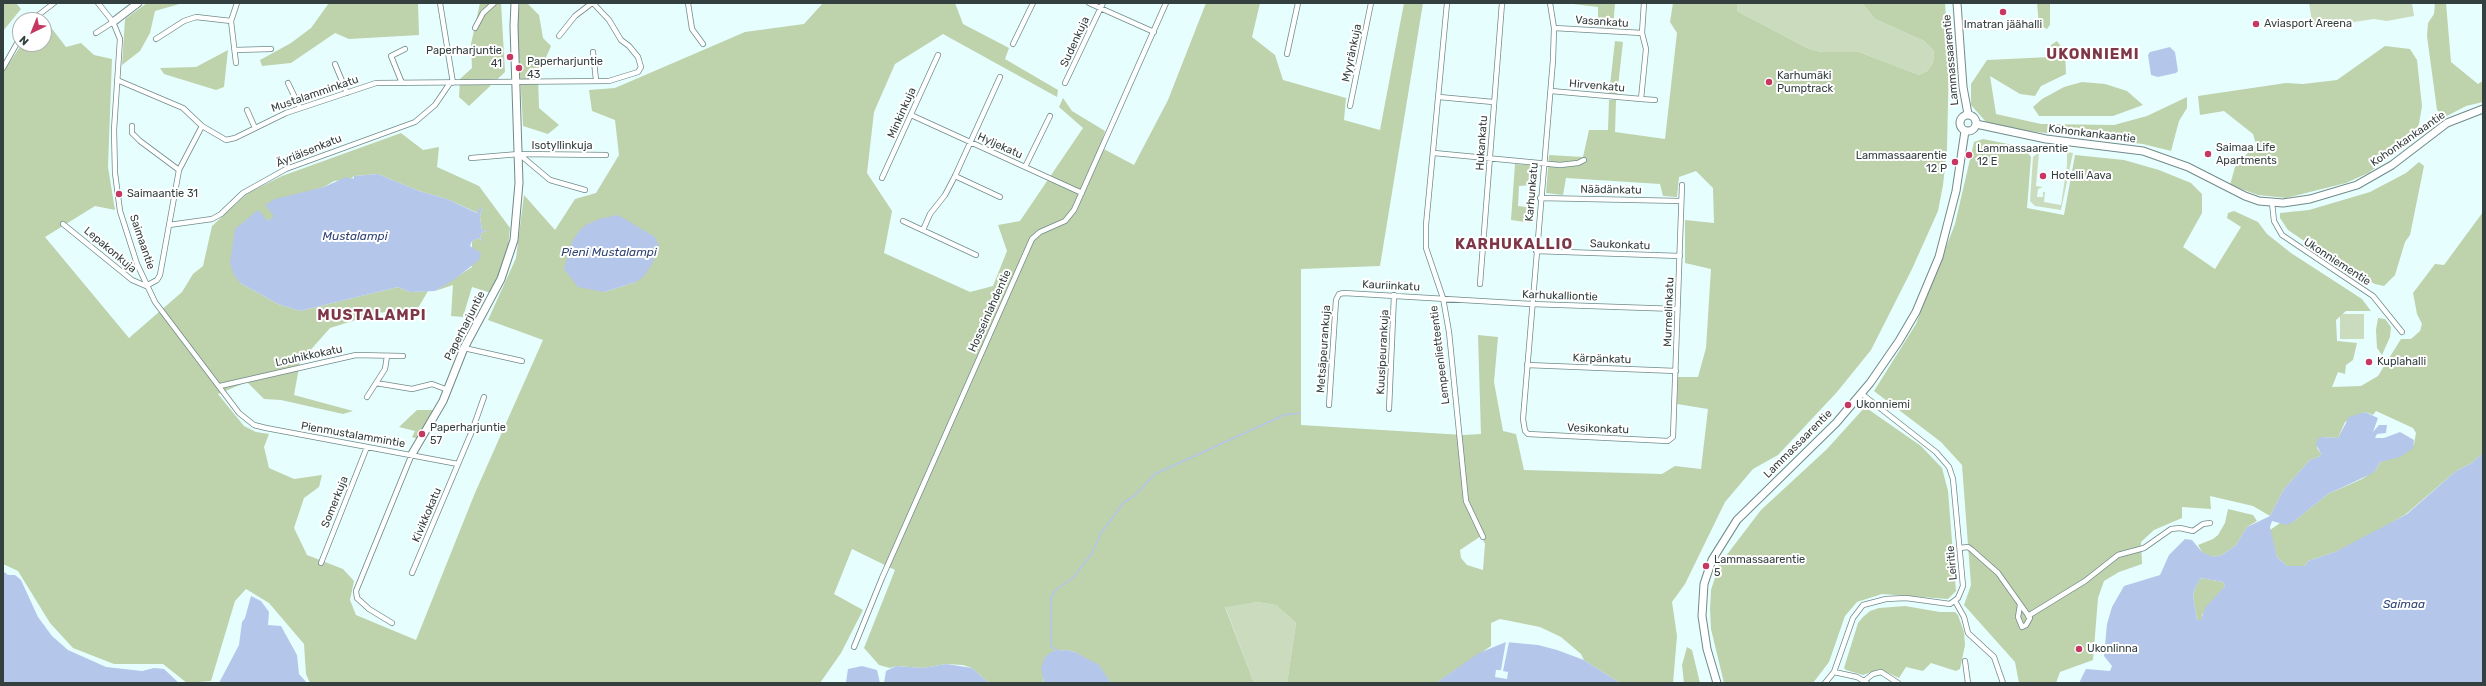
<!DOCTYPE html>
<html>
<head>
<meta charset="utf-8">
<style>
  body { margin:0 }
  #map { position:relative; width:2486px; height:686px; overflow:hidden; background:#e7fefe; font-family:Rubik,sans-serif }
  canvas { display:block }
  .frame { position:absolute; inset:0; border:4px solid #343f3f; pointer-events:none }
  .north { position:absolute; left:12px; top:12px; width:40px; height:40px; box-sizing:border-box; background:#fff; border:1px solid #aeb2b2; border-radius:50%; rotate:223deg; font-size:11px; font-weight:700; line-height:16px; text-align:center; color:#343f3f }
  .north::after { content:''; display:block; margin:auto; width:14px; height:18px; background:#c63862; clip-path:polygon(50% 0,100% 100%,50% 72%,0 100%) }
</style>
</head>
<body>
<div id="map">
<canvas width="2486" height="686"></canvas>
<div class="frame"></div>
<div class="north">N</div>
</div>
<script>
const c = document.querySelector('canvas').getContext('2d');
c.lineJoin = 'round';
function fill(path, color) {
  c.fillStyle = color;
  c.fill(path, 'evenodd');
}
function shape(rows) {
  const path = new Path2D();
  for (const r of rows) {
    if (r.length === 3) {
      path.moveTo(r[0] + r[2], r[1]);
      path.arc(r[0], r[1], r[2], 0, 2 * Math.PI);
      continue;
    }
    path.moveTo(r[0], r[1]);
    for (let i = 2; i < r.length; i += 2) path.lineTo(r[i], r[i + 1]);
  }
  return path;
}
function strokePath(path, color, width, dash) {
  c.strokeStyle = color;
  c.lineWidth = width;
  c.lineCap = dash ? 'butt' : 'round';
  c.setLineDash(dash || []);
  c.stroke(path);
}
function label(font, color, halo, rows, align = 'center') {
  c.font = font + ' Rubik,sans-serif';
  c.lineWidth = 4;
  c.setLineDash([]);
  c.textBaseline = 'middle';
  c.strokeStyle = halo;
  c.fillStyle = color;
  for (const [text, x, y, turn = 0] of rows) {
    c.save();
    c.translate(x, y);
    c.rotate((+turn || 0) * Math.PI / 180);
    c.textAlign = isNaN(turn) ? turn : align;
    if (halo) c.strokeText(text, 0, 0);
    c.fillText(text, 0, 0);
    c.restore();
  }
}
fill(shape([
  [1738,3,1862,3,1875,19,1924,41,1934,51,1933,63,1927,71,1919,75,1859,52,1822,52,1809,49,1737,11],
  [2309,3,2412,3,2414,16,2387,21,2374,19,2313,28],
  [2039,152,2036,186,2043,187,2038,189,2037,197,2043,197,2043,192,2045,192,2044,202,2061,205,2067,165,2067,152,2073,153,2061,210,2035,206,2030,201,2033,157],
  [2340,314,2364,314,2364,339,2340,339],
  [1257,602,1276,605,1296,623,1287,683,1254,683,1225,606]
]), '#cbdbbd');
fill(shape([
  [3,3,16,3,21,9,3,31],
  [147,3,183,3,155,11,150,33,140,51,122,65,125,19],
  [329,3,418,3,419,35,349,39,335,33,291,63,262,66,260,60,291,43,311,28],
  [480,3,501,3,505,72,469,106,459,97,460,79,472,68,471,44],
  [520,3,527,3,539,15,543,38,551,46,538,76,539,108,559,125,548,134,523,126,517,20],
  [823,3,955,3,963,24,1009,48,1005,59,1058,90,1057,97,943,34,895,64,874,112,867,173,892,211,884,253,970,292,993,286,1007,251,998,225,1020,221,1083,128,1059,107,1063,98,1072,111,1105,131,1100,147,1134,165,1168,100,1206,3,1260,3,1252,37,1275,55,1283,80,1346,98,1344,120,1380,130,1404,3,1423,3,1380,266,1301,269,1301,425,1463,435,1481,434,1478,335,1498,337,1494,382,1503,431,1516,434,1524,470,1662,474,1675,466,1701,469,1708,409,1677,404,1678,377,1698,377,1706,348,1711,269,1685,263,1685,220,1714,223,1713,188,1696,171,1679,177,1677,197,1663,196,1660,184,1566,178,1563,195,1546,193,1549,155,1583,157,1589,130,1608,130,1609,100,1616,100,1615,132,1665,139,1677,33,1670,22,1673,3,1738,3,1737,11,1809,49,1822,52,1859,52,1919,75,1927,71,1933,63,1934,51,1924,41,1875,19,1862,3,1945,3,1949,57,1947,148,1943,185,1938,211,1912,269,1871,350,1837,392,1778,455,1753,469,1725,502,1685,584,1672,602,1677,636,1673,683,1620,683,1584,660,1581,654,1561,637,1540,627,1500,619,1491,623,1491,646,1436,683,1287,683,1296,623,1276,605,1257,602,1225,607,1254,683,1111,683,1086,659,1075,652,1066,650,1053,651,1043,679,1044,683,989,683,972,668,963,665,946,664,923,668,896,666,890,668,879,665,864,648,895,570,852,549,834,594,863,610,841,653,820,683,310,683,306,674,304,644,269,603,246,589,235,601,211,681,187,683,163,664,114,664,73,648,50,623,18,571,3,564,3,72,22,44,44,44,44,20,39,20,43,17,66,47,81,43,94,55,112,59,108,167,115,210,95,206,45,237,129,338,182,292,193,274,203,266,212,226,248,193,282,176,401,133,423,150,439,147,437,167,479,186,510,228,507,256,491,293,472,287,463,317,451,316,453,285,435,291,472,267,472,241,479,238,482,241,480,237,482,232,487,231,482,230,480,217,482,209,480,208,478,213,447,199,419,191,378,174,354,176,351,179,334,181,324,187,307,192,268,221,240,283,278,304,300,311,398,287,410,292,428,291,418,308,378,313,330,328,300,362,294,395,353,411,343,414,281,400,264,399,247,382,218,394,244,426,256,432,269,434,264,447,269,468,294,479,322,475,319,487,304,498,294,528,307,555,343,569,354,581,350,600,356,615,416,640,475,493,543,340,488,320,516,258,524,195,555,230,575,199,596,193,619,155,615,120,592,111,589,90,615,88,745,32,804,24],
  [579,231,636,282,604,292,567,257],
  [1481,536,1485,544,1483,570,1467,565,1461,558,1460,550],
  [1565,3,1615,3,1613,29,1598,27,1598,7],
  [2037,3,2050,3,2050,25,2047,29,2039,25],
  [2435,3,2446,3,2451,62,2478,84,2483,81,2483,102,2466,106,2445,117,2437,110,2427,36,2428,23,2434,14],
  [1615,41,1623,42,1617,95,1609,94],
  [2057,41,2065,52,2066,74,2041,86,2035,96,2020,94,1990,76,1996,114,2041,124,2114,125,2147,116,2187,97,2187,108,2179,121,2171,151,2143,144,2028,131,1986,122,1971,105,1971,84,1987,60,2050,57,2051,45],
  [2385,46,2410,49,2417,60,2422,106,2419,124,2410,143,2368,173,2346,183,2286,198,2258,195,2230,185,2235,167,2256,144,2253,134,2224,111,2200,115,2198,96,2286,83,2303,84,2337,80],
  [228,50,224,87,216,90,164,74,160,68,196,67],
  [2082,82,2105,84,2127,91,2143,105,2113,116,2039,116,2033,107,2042,99,2064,87],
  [1983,139,2023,147,2031,157,2027,208,2064,215,2075,155,2124,160,2159,170,2191,183,2202,194,2202,213,2183,247,2215,269,2241,227,2227,218,2228,213,2234,211,2258,222,2267,234,2291,253,2362,299,2371,311,2346,311,2336,320,2337,341,2357,343,2353,360,2346,365,2345,374,2338,372,2332,387,2361,386,2378,376,2401,339,2411,339,2420,331,2422,324,2417,314,2413,293,2435,264,2444,265,2483,212,2483,453,2472,463,2456,471,2406,514,2374,533,2335,552,2308,561,2305,566,2287,566,2277,557,2270,530,2280,523,2293,522,2328,494,2362,479,2376,470,2380,462,2390,459,2414,444,2416,433,2413,428,2376,411,2373,415,2365,412,2345,422,2338,438,2321,437,2317,448,2321,454,2321,456,2310,460,2284,489,2270,516,2253,506,2210,496,2211,509,2182,507,2182,518,2154,530,2141,542,2142,564,2119,572,2104,581,2098,598,2093,660,2060,672,2056,683,2019,683,2015,662,1964,605,1971,585,1962,465,1941,442,1874,391,1916,324,1955,224,1974,142],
  [2419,162,2424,166,2410,235,2405,242,2395,275,2384,286,2375,284,2355,274,2316,249,2288,230,2280,218,2280,213,2309,210,2370,192,2406,173],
  [1515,164,1539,166,1536,182,1531,185,1519,186,1518,206,1534,208,1532,223,1511,220],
  [2378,318,2385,319,2391,327,2390,337,2382,355,2377,348,2376,330],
  [1865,407,1921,446,1942,468,1948,491,1956,591,1948,599,1882,594,1857,602,1845,616,1829,662,1813,683,1724,683,1711,629,1710,609,1711,590,1719,565,1761,510,1827,449],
  [417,410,435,410,418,439,412,437,415,431,399,427],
  [2228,509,2253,515,2257,521,2247,527,2236,545,2222,555,2213,557,2207,555,2202,552,2198,545,2213,539,2218,535,2225,523],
  [2201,578,2223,582,2225,586,2202,615,2202,620,2197,620,2193,596,2195,588],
  [1905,606,1940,612,1955,612,1958,615,1964,632,1965,645,1960,669,1956,671,1931,663,1923,671,1906,667,1899,678,1880,669,1863,675,1846,670,1844,668,1858,623,1863,617,1870,611,1879,608],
  [1687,647,1692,650,1700,683,1684,683,1682,665]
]), '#bed2ac');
fill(shape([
  [2170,47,2175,52,2178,71,2176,73,2158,77,2151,75,2148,55,2150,52],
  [378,174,419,191,447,199,477,213,480,207,482,209,480,217,482,230,489,231,482,232,480,237,485,243,479,238,472,241,470,246,481,253,479,260,455,279,435,291,410,292,398,287,300,311,278,304,240,283,233,273,230,263,235,229,258,210,268,221,274,216,265,205,275,199,324,187,346,177,351,179,354,178,354,176],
  [618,215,655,237,659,246,652,264,644,276,636,282,604,292,578,287,564,269,572,242,579,231,586,225,599,219],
  [2365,412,2378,418,2373,432,2379,425,2387,425,2386,433,2377,434,2375,438,2384,438,2400,432,2414,440,2413,448,2400,457,2380,462,2376,470,2371,474,2328,494,2293,522,2286,525,2272,521,2270,527,2277,557,2287,566,2305,566,2308,561,2335,552,2407,514,2456,471,2472,463,2483,453,2483,683,2079,683,2086,669,2110,671,2112,666,2104,656,2107,624,2112,607,2124,586,2160,575,2169,555,2185,539,2192,540,2202,552,2213,557,2222,555,2236,545,2247,527,2270,516,2284,489,2310,460,2321,456,2321,454,2316,444,2318,439,2321,437,2338,438,2349,417],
  [2201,578,2223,582,2225,586,2205,608,2201,620,2197,620,2193,596,2195,588],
  [3,571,8,575,15,575,21,580,38,617,52,636,68,650,106,667,142,671,154,668,164,669,179,683,3,683],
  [251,596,261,601,269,612,268,625,281,626,297,655,299,674,307,683,219,683,239,645,242,622,245,618],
  [1506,642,1538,645,1557,650,1584,660,1620,683,1436,683,1479,653],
  [1066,650,1075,652,1099,665,1111,683,1044,683,1041,668,1045,657,1053,651],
  [946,664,972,668,989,683,884,683,886,671,896,666,923,668],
  [862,666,877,670,880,683,844,683,846,682,848,669]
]), '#b5c6eb');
fill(shape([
  [1506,641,1509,642,1503,671,1508,672,1507,679,1495,677,1496,670,1501,670]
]), '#e7fefe');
strokePath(shape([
  [1060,651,1051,647,1051,597,1056,590,1073,578,1092,553,1101,533,1124,502,1134,496,1155,474,1284,415,1300,413]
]), '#b5c6eb', 1.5);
const street = shape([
  [98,3,113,22,120,39,114,130,115,173,120,211,137,264,155,302,239,413,254,425,266,428,458,464],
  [440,3,453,83],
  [688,3,692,29,703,44],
  [1089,3,1154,32],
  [1447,3,1426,225,1426,248,1443,298,1449,332,1466,501,1483,537],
  [1550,3,1554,28,1553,60,1523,419,1525,431,1528,434,1668,441,1673,437,1682,185],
  [32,20,54,3],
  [475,28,483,13,494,3],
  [1554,28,1642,33,1644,3],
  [96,33,113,22],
  [559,36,575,16,592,3],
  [156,39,184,21,196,17,231,21],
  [1013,44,1033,3],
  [235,50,271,49],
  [593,52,596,80],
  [1287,54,1298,3],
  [236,63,231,21,237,3],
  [335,64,347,93],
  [3,68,20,38],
  [117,80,183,108,202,126,226,140,235,138,286,113,376,83,609,81,638,72,641,67,638,57,629,46,621,40,609,20,593,3],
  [288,83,300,108],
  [402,83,391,56,405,49],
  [1065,83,1103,3],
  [1551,91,1641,99,1646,49,1642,33],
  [1439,97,1493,102],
  [1641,99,1655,100],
  [1350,106,1371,3],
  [247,110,255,128],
  [911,115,1082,193],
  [132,126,132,133,140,141,179,170],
  [1434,153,1560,165,1578,163,1584,160],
  [519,154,550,180,585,190],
  [471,158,519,154,606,155],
  [1025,167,1050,116],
  [955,176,1000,197],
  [882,178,938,55],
  [1540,198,1681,201],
  [2272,203,2274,221,2282,235,2373,296,2402,332],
  [903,221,976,255],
  [63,224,132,280,146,286,157,280,160,275,179,170,202,126],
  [169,225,212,219,221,214,243,193,286,169,415,122,435,105,450,83],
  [923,230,930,214,945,195,955,176,1000,77],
  [1536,251,1680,256],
  [1480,284,1502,3],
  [464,348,522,361],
  [1527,365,1676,371],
  [376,383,412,389,432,384,448,390],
  [220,386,356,355,403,356],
  [367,397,385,369,387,356],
  [1329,405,1336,300,1339,294,1344,293,1531,304,1677,309],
  [1389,409,1394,295],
  [1960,548,1968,547,1972,550,1998,573,2030,618,2026,625,2022,627,2018,617,2020,605],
  [321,563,367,447],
  [412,573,472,431,484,397],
  [1955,601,1964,617,1968,633,1994,657,2003,683],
  [2028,616,2085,581,2118,555,2144,548,2171,529,2180,528,2193,531,2203,524,2210,523],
  [392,623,369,609,357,598,356,591,412,454],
  [854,647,882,578,1032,239,1040,232,1065,221,1074,210,1166,3],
  [1965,661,1968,683],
  [1834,672,1853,618,1863,605,1886,599,1906,598,1950,604,1958,598,1963,586,1953,479,1949,467,1936,452,1862,394],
  [1864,681,1873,674,1881,672,1898,683],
  [1825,683,1834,672,1857,677,1867,683]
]);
const secondary = shape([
  [1957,3,1963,87,1968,114],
  [113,22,138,3],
  [1968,123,8],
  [1976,124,2046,139,2143,151,2188,167,2245,196,2259,201,2283,203,2310,199,2357,185,2392,165,2447,123,2483,109],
  [412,454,443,401,464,348,501,279,514,240,519,183,514,26,515,3],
  [1717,683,1707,649,1702,616,1704,584,1712,560,1737,520,1836,423,1870,383,1899,341,1916,312,1939,257,1956,191,1965,131]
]);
strokePath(street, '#718a8a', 6);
strokePath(secondary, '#718a8a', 9);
strokePath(street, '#fff', 4.5);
strokePath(secondary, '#fff', 7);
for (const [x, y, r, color] of [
  [2003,12,4,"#c63862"],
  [2256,24,4,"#c63862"],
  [510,57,4,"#c63862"],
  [519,68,4,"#c63862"],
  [1769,82,4,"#c63862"],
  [2208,154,4,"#c63862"],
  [1969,155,4,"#c63862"],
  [1955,162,4,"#c63862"],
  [2043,176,4,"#c63862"],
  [119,194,4,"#c63862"],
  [2369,362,4,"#c63862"],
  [1848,405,4,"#c63862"],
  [422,434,4,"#c63862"],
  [1706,566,4,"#c63862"],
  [2079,649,4,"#c63862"]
]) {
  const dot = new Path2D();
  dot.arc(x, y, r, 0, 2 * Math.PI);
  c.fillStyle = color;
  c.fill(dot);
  strokePath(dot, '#fff', 1.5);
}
label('11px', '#343f3f', '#fff', [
  ["Vasankatu",1602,22,4],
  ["Sudenkuja",1075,42,-65],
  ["Myyränkuja",1352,53,-78],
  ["Lammassaarentie",1951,60,-95],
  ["Hirvenkatu",1597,86,5],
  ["Mustalamminkatu",315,94,-19],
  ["Minkinkuja",902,113,-66],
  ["Kohonkankaantie",2092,134,7],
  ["Kohonkankaantie",2408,139,-35],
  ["Hukankatu",1482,143,-86],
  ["Isotyllinkuja",562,146],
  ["Hyljekatu",1000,146,24],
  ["Äyriäisenkatu",309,151,-22],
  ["Näädänkatu",1611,190,1],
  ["Karhunkatu",1532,192,-85],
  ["Saimaantie",142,242,71],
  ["Saukonkatu",1620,245,2],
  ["Lepakonkuja",110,250,40],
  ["Ukonniementie",2337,262,33],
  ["Kauriinkatu",1391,286,3],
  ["Karhukalliontie",1560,296,2],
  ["Hosseinlahdentie",990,311,-66],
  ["Murmelinkatu",1669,312,-88],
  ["Paperharjuntie",465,326,-63],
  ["Metsäpeurankuja",1324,349,-86],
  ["Kuusipeurankuja",1383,352,-87],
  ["Lempeenlietteentie",1440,355,-97],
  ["Louhikkokatu",309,356,-12],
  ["Kärpänkatu",1602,359,2],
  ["Vesikonkatu",1598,429,2],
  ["Pienmustalammintie",353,435,10],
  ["Lammassaarentie",1798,444,-45],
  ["Somerkuja",335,502,-68],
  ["Kivikkokatu",427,515,-67],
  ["Leiritie",1952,563,-95]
]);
label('11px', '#343f3f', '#fff', [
  ["Aviasport Areena",2264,24],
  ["Imatran jäähalli",2003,25,"center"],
  ["Paperharjuntie",502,51,"right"],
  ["41",502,64,"right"],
  ["Paperharjuntie",527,62],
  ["43",527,75],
  ["Karhumäki",1777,76],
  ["Pumptrack",1777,89],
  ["Saimaa Life",2216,148],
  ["Apartments",2216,161],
  ["Lammassaarentie",1977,149],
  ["12 E",1977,162],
  ["Lammassaarentie",1947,156,"right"],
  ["12 P",1947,169,"right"],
  ["Hotelli Aava",2051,176],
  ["Saimaantie 31",127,194],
  ["Kuplahalli",2377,362],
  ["Ukonniemi",1856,405],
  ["Paperharjuntie",430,428],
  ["57",430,441],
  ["Lammassaarentie",1714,560],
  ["5",1714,573],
  ["Ukonlinna",2087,649]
], 'left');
label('italic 12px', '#304474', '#fff', [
  ["Mustalampi",355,237],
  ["Pieni Mustalampi",609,253],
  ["Saimaa",2404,605]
]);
c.letterSpacing = '1px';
label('bold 15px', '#7e3748', '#fff', [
  ["UKONNIEMI",2093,55],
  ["KARHUKALLIO",1514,245],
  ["MUSTALAMPI",372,316]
]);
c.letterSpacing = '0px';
</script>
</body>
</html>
